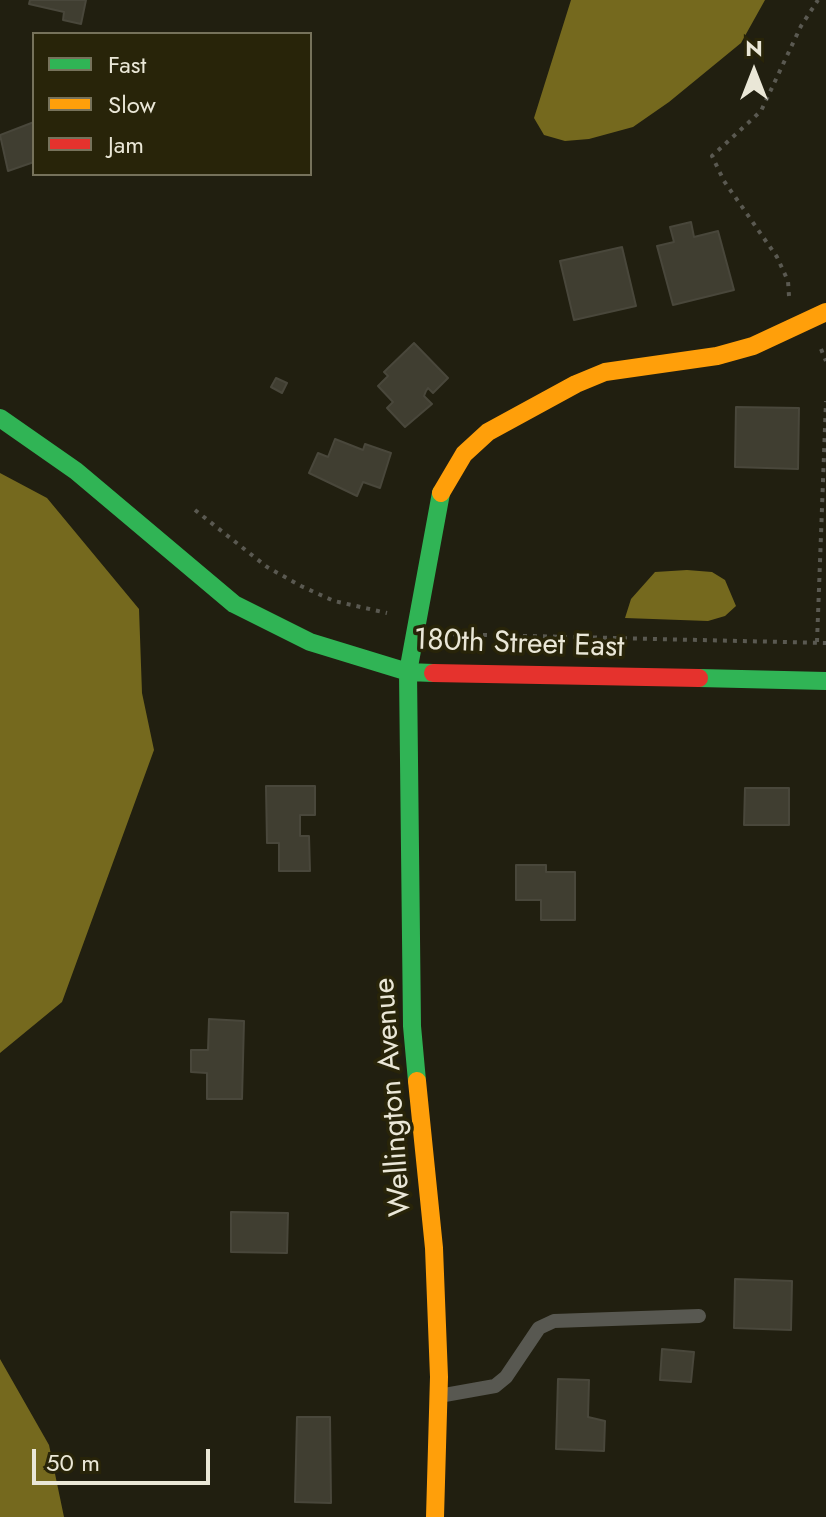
<!DOCTYPE html>
<html>
<head>
<meta charset="utf-8">
<style>
  body { margin:0 }
  #map { position:relative; width:826px; height:1517px; overflow:hidden; background:#211f10; font-family:Jost,sans-serif }
  canvas { display:block }
  .legend { position:absolute; left:32px; top:32px; width:280px; height:144px; box-sizing:border-box; background:#282409; border:2px solid #76725b; margin:0; padding:10px 14px; list-style:none; font-size:24px; color:#eae7d7 }
  .legend li { display:flex; align-items:center; gap:16px; height:40px }
  .legend b { width:40px; border:2px solid #76725b }
  .north { position:absolute; left:714px; top:32px; width:80px; height:80px; -webkit-text-stroke:6px #282409; paint-order:stroke; rotate:0deg; font-size:22px; font-weight:700; line-height:32px; text-align:center; color:#eae7d7 }
  .north::after { content:''; display:block; margin:auto; width:28px; height:36px; background:#eae7d7; clip-path:polygon(50% 0,100% 100%,50% 72%,0 100%) }
  .scale { position:absolute; left:32px; top:1449px; width:178px; height:36px; box-sizing:border-box; border:4px solid #eae7d7; border-top:0; padding-left:10px; font-size:24px; line-height:28px; white-space:nowrap; color:#eae7d7; -webkit-text-stroke:6px #282409; paint-order:stroke }
</style>
</head>
<body>
<div id="map">
<canvas width="826" height="1517"></canvas>
<ul class="legend">
<li><b style="height:10px;background:#30b455"></b>Fast</li>
<li><b style="height:10px;background:#ff9f0a"></b>Slow</li>
<li><b style="height:10px;background:#e5322d"></b>Jam</li>
</ul>
<div class="north">N</div>
<div class="scale">50 m</div>
</div>
<script>
const c = document.querySelector('canvas').getContext('2d');
c.lineJoin = 'round';
function fill(path, color) {
  c.fillStyle = color;
  c.fill(path, 'evenodd');
}
function shape(rows) {
  const path = new Path2D();
  for (const r of rows) {
    path.moveTo(r[0], r[1]);
    for (let i = 2; i < r.length; i += 2) path.lineTo(r[i], r[i + 1]);
  }
  return path;
}
function strokePath(path, color, width, dash) {
  c.strokeStyle = color;
  c.lineWidth = width;
  c.lineCap = dash ? 'butt' : 'round';
  c.setLineDash(dash || []);
  c.stroke(path);
}
function label(font, color, halo, rows, align = 'center') {
  c.font = font + ' Jost,sans-serif';
  c.lineWidth = 7;
  c.setLineDash([]);
  c.textBaseline = 'middle';
  c.strokeStyle = halo;
  c.fillStyle = color;
  for (const [text, x, y, turn = 0] of rows) {
    c.save();
    c.translate(x, y);
    c.rotate((+turn || 0) * Math.PI / 180);
    c.textAlign = isNaN(turn) ? turn : align;
    if (halo) c.strokeText(text, 0, 0);
    c.fillText(text, 0, 0);
    c.restore();
  }
}
fill(shape([
  [571,0,765,0,741,43,669,102,633,127,589,139,565,141,544,135,534,118],
  [0,473,47,498,139,609,142,693,154,750,62,1002,0,1053],
  [687,570,712,572,725,580,736,606,725,616,708,621,625,618,631,599,655,572],
  [0,1359,49,1445,64,1517,0,1517]
]), '#75691e');
const building = shape([
  [30,0,86,0,81,24,63,20,64,12,29,4,30,0],
  [34,122,34,162,8,171,0,135,34,122],
  [691,222,694,237,718,231,734,290,673,305,657,246,674,242,670,227,691,222],
  [622,247,636,306,574,320,560,261,622,247],
  [414,343,448,378,433,393,428,388,426,391,424,396,432,404,405,427,387,408,393,402,378,386,388,376,384,372,414,343],
  [276,378,287,383,282,393,271,387,276,378],
  [736,407,799,408,798,469,735,467,736,407],
  [335,439,363,450,365,444,391,453,380,488,363,482,357,496,309,473,318,453,328,457,335,439],
  [266,786,315,786,315,815,300,815,300,836,309,836,310,871,279,871,279,843,267,843,266,786],
  [745,788,789,788,789,825,744,825,745,788],
  [516,865,546,865,546,872,575,872,575,920,541,920,541,900,516,900,516,865],
  [209,1019,244,1021,242,1099,207,1099,207,1073,191,1072,191,1050,208,1050,209,1019],
  [231,1212,288,1213,287,1253,231,1252,231,1212],
  [735,1279,792,1281,791,1330,734,1328,735,1279],
  [662,1349,694,1352,691,1382,660,1380,662,1349],
  [558,1379,589,1380,588,1417,605,1421,604,1451,556,1449,558,1379],
  [297,1417,330,1417,331,1503,295,1502,297,1417]
]);
fill(building, '#403e31');
strokePath(building, '#49473b', 2);
strokePath(shape([
  [789,296,788,281,777,257,724,181,712,156,761,111,801,26,818,0],
  [821,349,826,361],
  [195,510,267,567,301,586,334,601,387,613],
  [443,634,826,643],
  [817,642,826,401]
]), '#5a5951', 4, [4, 6]);
strokePath(shape([
  [439,1396,495,1386,506,1377,539,1328,554,1321,699,1316]
]), '#585851', 14);
strokePath(shape([
  [0,418,76,471,234,604,310,642,408,672,433,673],
  [699,678,826,681],
  [417,1081,412,1026,408,672,441,493]
]), '#30b455', 18);
strokePath(shape([
  [441,493,464,454,488,432,576,384,605,372,717,356,753,346,826,312],
  [417,1081,434,1248,439,1377,435,1517]
]), '#ff9f0a', 18);
strokePath(shape([
  [433,673,699,678]
]), '#e5322d', 18);
label('30px', '#eae7d7', '#282409', [
  ["180th Street East",519,645,2],
  ["Wellington Avenue",394,1097,-94]
]);
</script>
</body>
</html>
